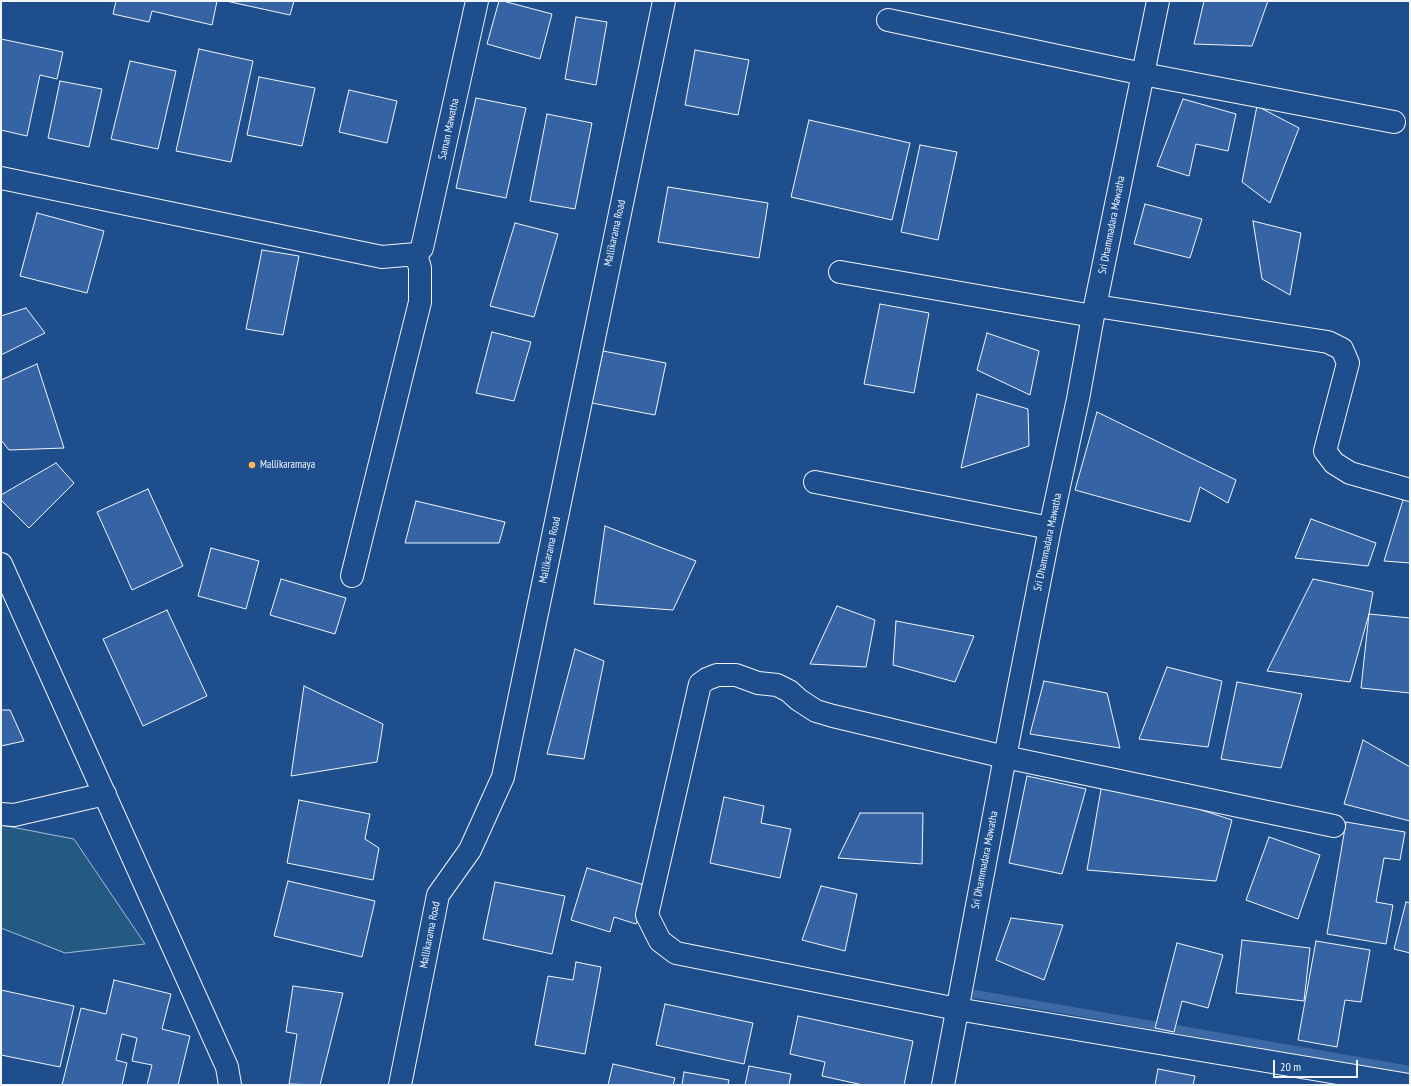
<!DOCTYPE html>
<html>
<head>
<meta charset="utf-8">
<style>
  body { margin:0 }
  #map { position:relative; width:1411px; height:1086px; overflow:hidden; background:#1f4e8c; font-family:"PT Sans Narrow",sans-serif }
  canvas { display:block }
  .frame { position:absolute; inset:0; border:2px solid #f2f6ff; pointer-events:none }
  .scale { position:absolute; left:1273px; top:1060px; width:85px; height:18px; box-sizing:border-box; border:2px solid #f2f6ff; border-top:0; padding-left:5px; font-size:12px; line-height:14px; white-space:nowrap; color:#f2f6ff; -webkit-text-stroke:3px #1f4e8c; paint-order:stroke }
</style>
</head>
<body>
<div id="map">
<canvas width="1411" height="1086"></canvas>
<div class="frame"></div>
<div class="scale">20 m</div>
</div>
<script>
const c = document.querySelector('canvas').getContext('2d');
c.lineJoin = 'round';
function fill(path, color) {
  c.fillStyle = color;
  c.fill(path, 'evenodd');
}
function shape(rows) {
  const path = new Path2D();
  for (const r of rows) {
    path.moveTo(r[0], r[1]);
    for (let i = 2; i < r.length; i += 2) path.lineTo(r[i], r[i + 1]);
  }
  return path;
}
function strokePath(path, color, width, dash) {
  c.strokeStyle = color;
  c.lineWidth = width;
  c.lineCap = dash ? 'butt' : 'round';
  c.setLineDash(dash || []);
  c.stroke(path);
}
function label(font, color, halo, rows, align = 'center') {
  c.font = font + ' "PT Sans Narrow",sans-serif';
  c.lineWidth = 3;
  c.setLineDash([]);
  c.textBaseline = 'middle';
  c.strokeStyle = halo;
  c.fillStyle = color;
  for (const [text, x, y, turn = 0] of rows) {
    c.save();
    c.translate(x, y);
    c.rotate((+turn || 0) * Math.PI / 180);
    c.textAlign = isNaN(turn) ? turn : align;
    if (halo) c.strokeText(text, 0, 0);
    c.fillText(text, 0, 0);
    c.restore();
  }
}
const green = shape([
  [1,825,74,839,145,944,65,953,1,928,1,825]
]);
fill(green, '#245a82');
strokePath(green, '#a8bbd7', 1);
strokePath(shape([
  [975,994,1410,1070]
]), '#3b69a3', 8);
const building = shape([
  [116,1,217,1,212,25,152,11,149,22,113,14,116,1],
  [226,1,294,1,290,15,226,1],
  [499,1,503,1,552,14,540,59,487,44,499,1],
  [1204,1,1268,1,1252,46,1194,44,1204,1],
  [576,17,607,22,596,85,565,79,576,17],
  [1,39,63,52,57,79,40,75,27,136,1,130,1,39],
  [199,49,253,61,231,162,176,151,199,49],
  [695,50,749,60,738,115,685,105,695,50],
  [130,61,176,71,158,149,111,139,130,61],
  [259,77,315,88,302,146,247,135,259,77],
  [60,81,102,89,89,147,48,138,60,81],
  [349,90,397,101,387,143,339,132,349,90],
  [476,98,526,108,506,198,456,188,476,98],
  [1183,99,1236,114,1228,151,1196,144,1189,176,1157,166,1183,99],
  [1257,106,1299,128,1270,203,1242,182,1257,106],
  [547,114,592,123,575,209,530,201,547,114],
  [809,120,910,143,892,220,791,197,809,120],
  [920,145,957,152,938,240,901,232,920,145],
  [668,187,768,203,759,258,658,242,668,187],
  [1145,204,1202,219,1190,258,1134,244,1145,204],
  [37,213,104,231,87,293,20,276,37,213],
  [1253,221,1301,233,1290,295,1262,279,1253,221],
  [515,223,558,234,534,317,490,306,515,223],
  [262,250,299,256,283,335,246,329,262,250],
  [880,304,929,313,914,393,864,384,880,304],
  [26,308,45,333,1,355,1,316,26,308],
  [492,332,531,342,514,401,476,393,492,332],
  [987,333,1039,351,1030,395,977,370,987,333],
  [603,351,666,363,655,415,592,403,603,351],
  [37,364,64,448,9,450,1,440,1,380,37,364],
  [977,394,1028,409,1029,446,961,468,977,394],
  [1097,412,1236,480,1228,503,1200,487,1190,522,1075,490,1097,412],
  [56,463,74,483,29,528,1,500,1,495,56,463],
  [148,489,183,566,132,590,97,512,148,489],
  [1406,490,1410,492,1410,563,1384,561,1406,490],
  [416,501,505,522,499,543,405,543,416,501],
  [1311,519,1376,543,1368,566,1295,558,1311,519],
  [605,526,696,561,673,610,594,604,605,526],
  [211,548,259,561,246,609,198,596,211,548],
  [281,579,346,598,335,634,270,615,281,579],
  [1313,579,1373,592,1369,614,1350,682,1267,671,1313,579],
  [837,606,875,620,866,667,810,664,837,606],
  [167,610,207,696,143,726,103,639,167,610],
  [1369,614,1410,618,1410,693,1361,688,1369,614],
  [896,621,974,636,955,682,893,665,896,621],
  [575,649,604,661,584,759,547,754,575,649],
  [1167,667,1222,681,1208,747,1139,739,1167,667],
  [1044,681,1107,693,1120,748,1030,734,1044,681],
  [1237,682,1302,694,1281,768,1221,759,1237,682],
  [304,686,383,724,377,762,291,776,304,686],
  [1,710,10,710,24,741,1,746,1,710],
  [1363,740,1410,767,1410,821,1344,804,1363,740],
  [1027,776,1086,789,1062,874,1009,863,1027,776],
  [1103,778,1232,820,1216,881,1087,870,1103,778],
  [724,797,764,806,761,823,791,829,780,878,710,863,724,797],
  [299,800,370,814,365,839,379,848,373,880,287,863,299,800],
  [860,813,923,813,922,864,838,858,860,813],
  [1346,822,1405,832,1400,860,1384,858,1376,902,1393,905,1386,944,1327,934,1346,822],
  [1269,837,1320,855,1298,919,1246,900,1269,837],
  [587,868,648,886,636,924,614,917,610,932,571,920,587,868],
  [288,881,375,901,362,957,274,936,288,881],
  [495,882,565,896,552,954,483,939,495,882],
  [821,886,857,894,845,951,802,940,821,886],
  [1406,902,1410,903,1410,953,1394,949,1406,902],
  [1011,918,1063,925,1044,980,996,960,1011,918],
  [1242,940,1310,948,1304,1001,1236,993,1242,940],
  [1316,941,1370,950,1361,1002,1345,1000,1337,1047,1298,1040,1316,941],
  [1177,943,1223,955,1208,1008,1182,1001,1174,1032,1155,1028,1177,943],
  [576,962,601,967,585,1054,535,1045,548,976,573,980,576,962],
  [114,980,171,994,162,1029,190,1036,178,1085,147,1085,152,1065,132,1061,137,1038,122,1034,116,1060,127,1063,122,1085,62,1085,81,1008,106,1014,114,980],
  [293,986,343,993,320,1085,289,1084,297,1034,286,1032,293,986],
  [1,990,74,1006,60,1067,1,1055,1,990],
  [665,1004,753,1023,744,1064,656,1045,665,1004],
  [798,1016,913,1041,904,1085,863,1085,822,1076,825,1062,790,1054,798,1016],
  [613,1064,675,1078,673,1085,608,1085,613,1064],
  [749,1066,791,1074,789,1085,745,1085,749,1066],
  [1158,1069,1195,1076,1193,1085,1155,1085,1158,1069],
  [684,1072,729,1080,728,1085,682,1085,684,1072]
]);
fill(building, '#3563a3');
strokePath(building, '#f2f6ff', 1);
const minor = shape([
  [888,20,1143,74,1394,122],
  [1,178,382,257,416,254],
  [416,254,422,248,477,1],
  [840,272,1093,316],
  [1096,306,1328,342,1342,349,1348,363,1325,451,1334,463,1350,473,1410,490],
  [815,482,1050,528],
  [1,564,227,1067,230,1085],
  [352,576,420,302,420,268,416,254],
  [1,814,14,815,105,794],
  [1334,826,1005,757,833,716,816,711,799,700,789,691,777,685,758,683,736,675,717,675,707,679,700,684,647,915,660,941,676,953,957,1009,1409,1085],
  [400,1085,438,895,470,850,503,777,664,1],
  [943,1085,1005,757,1050,528,1078,399,1093,316,1158,1]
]);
strokePath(minor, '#f2f6ff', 24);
strokePath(minor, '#1f4e8c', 22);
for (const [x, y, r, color] of [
  [252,465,4,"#ffb74d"]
]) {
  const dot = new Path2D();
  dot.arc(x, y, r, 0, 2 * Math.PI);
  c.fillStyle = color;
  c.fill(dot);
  strokePath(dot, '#1f4e8c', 1.5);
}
label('11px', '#f2f6ff', '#1f4e8c', [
  ["Saman Mawatha",449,129,-78],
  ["Sri Dhammadara Mawatha",1112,225,-79],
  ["Mallikarama Road",615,233,-78],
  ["Sri Dhammadara Mawatha",1048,542,-78],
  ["Mallikarama Road",550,550,-78],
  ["Sri Dhammadara Mawatha",985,860,-79],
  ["Mallikarama Road",430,935,-79]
]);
label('11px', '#f2f6ff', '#1f4e8c', [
  ["Mallikaramaya",260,465]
], 'left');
</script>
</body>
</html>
